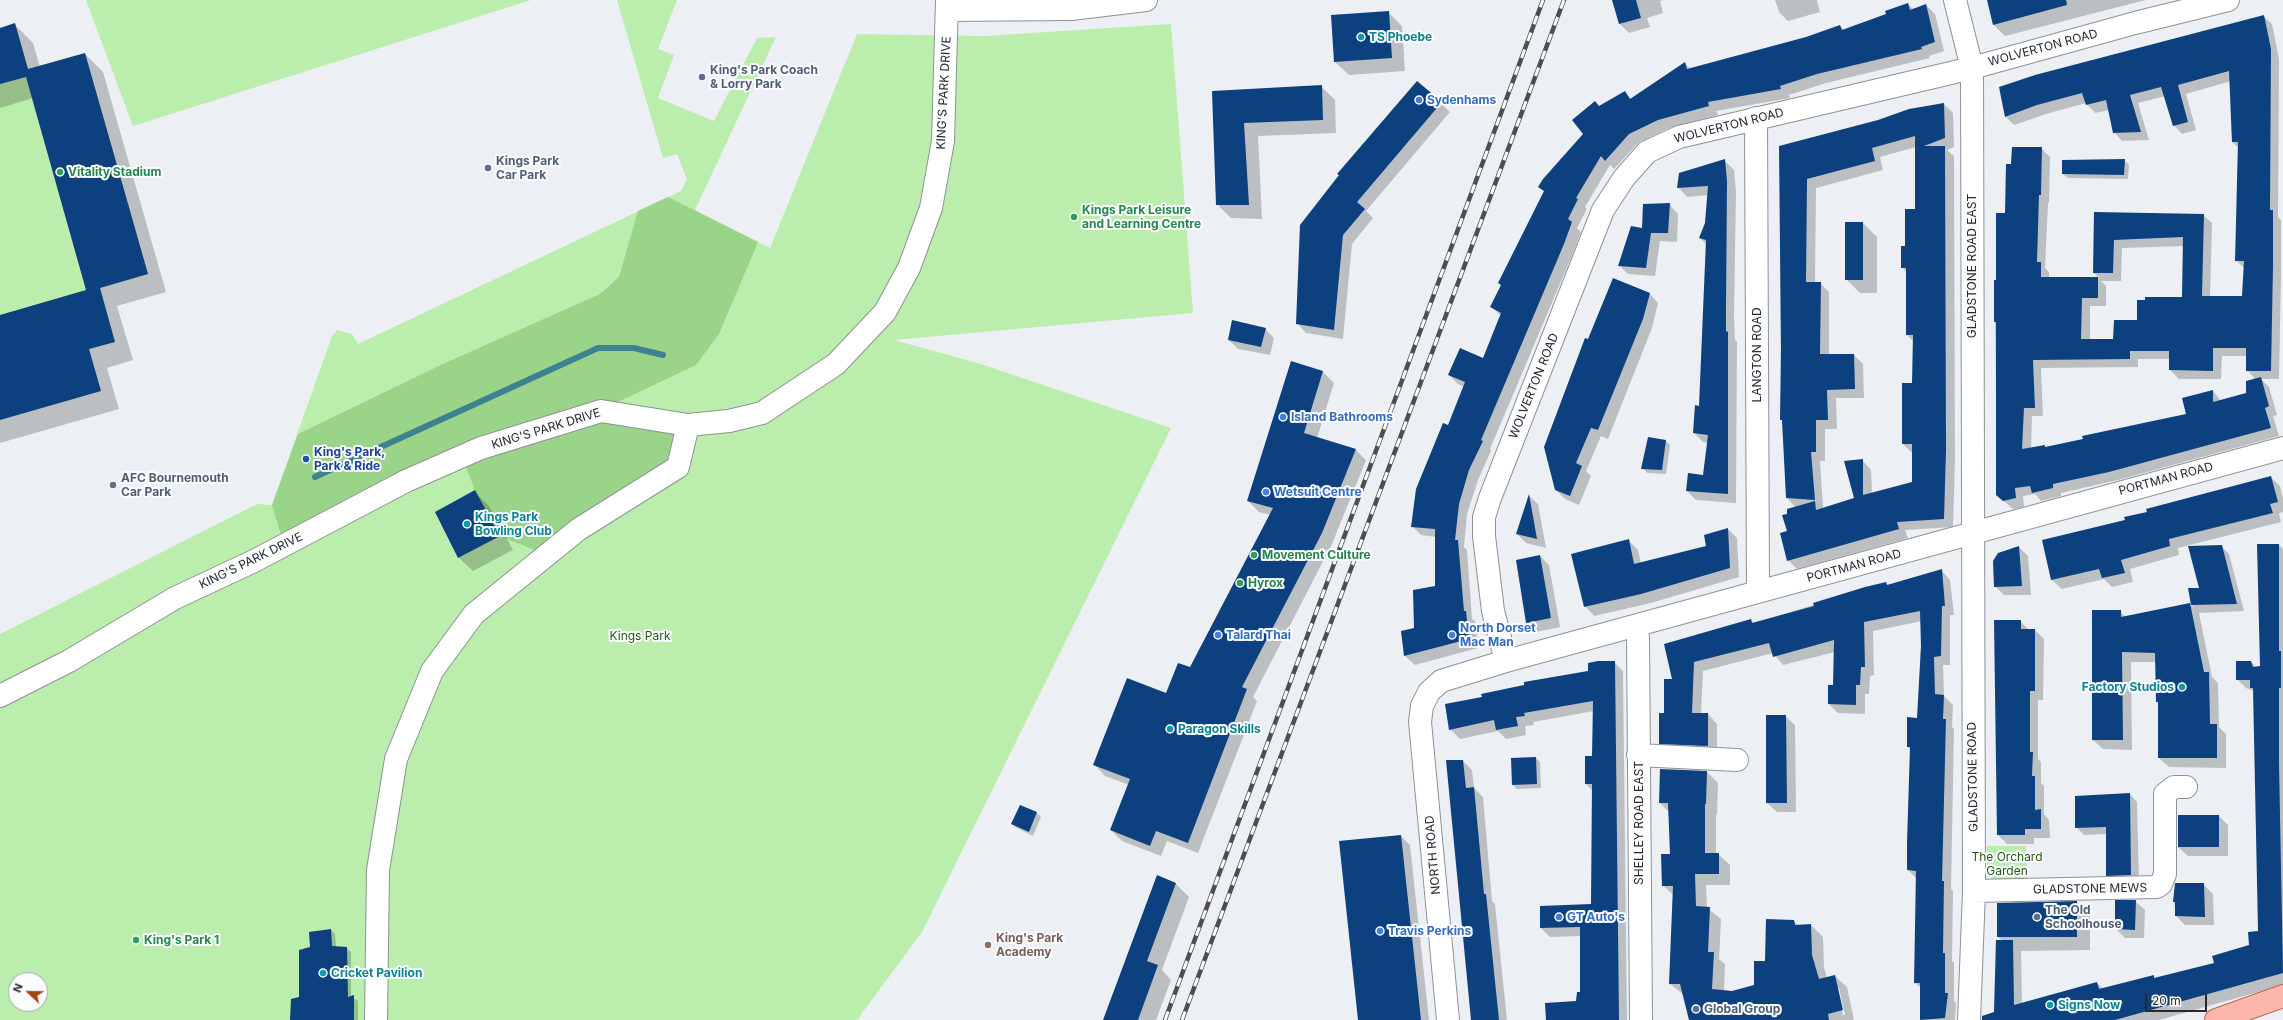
<!DOCTYPE html>
<html>
<head>
<meta charset="utf-8">
<style>
  body { margin:0 }
  #map { position:relative; width:2283px; height:1020px; overflow:hidden; background:#eceff3; font-family:Inter,sans-serif }
  canvas { display:block }
  .north { position:absolute; left:8px; top:972px; width:40px; height:40px; box-sizing:border-box; background:#fafcff; border:1px solid #a6a8aa; border-radius:50%; rotate:292deg; font-size:11px; font-weight:700; line-height:16px; text-align:center; color:#28292b }
  .north::after { content:''; display:block; margin:auto; width:14px; height:18px; background:#a74311; clip-path:polygon(50% 0,100% 100%,50% 72%,0 100%) }
  .scale { position:absolute; left:2145px; top:994px; width:62px; height:18px; box-sizing:border-box; border:2px solid #28292b; border-top:0; padding-left:5px; font-size:12px; line-height:14px; white-space:nowrap; color:#28292b; -webkit-text-stroke:3px #fafcff; paint-order:stroke }
</style>
</head>
<body>
<div id="map">
<canvas width="2283" height="1020"></canvas>
<div class="north">N</div>
<div class="scale">20 m</div>
</div>
<script>
const c = document.querySelector('canvas').getContext('2d');
c.lineJoin = 'round';
function fill(path, color) {
  c.fillStyle = color;
  c.fill(path, 'evenodd');
}
function shape(rows) {
  const path = new Path2D();
  for (const r of rows) {
    path.moveTo(r[0], r[1]);
    for (let i = 2; i < r.length; i += 2) path.lineTo(r[i], r[i + 1]);
  }
  return path;
}
function strokePath(path, color, width, dash) {
  c.strokeStyle = color;
  c.lineWidth = width;
  c.lineCap = dash ? 'butt' : 'round';
  c.setLineDash(dash || []);
  c.stroke(path);
}
function label(font, color, halo, rows, align = 'center') {
  c.font = font + ' Inter,sans-serif';
  c.lineWidth = 4;
  c.setLineDash([]);
  c.textBaseline = 'middle';
  c.strokeStyle = halo;
  c.fillStyle = color;
  for (const [text, x, y, turn = 0] of rows) {
    c.save();
    c.translate(x, y);
    c.rotate((+turn || 0) * Math.PI / 180);
    c.textAlign = isNaN(turn) ? turn : align;
    if (halo) c.strokeText(text, 0, 0);
    c.fillText(text, 0, 0);
    c.restore();
  }
}
fill(shape([
  [86,0,531,0,133,126],
  [617,0,677,0,658,49,674,55,658,98,714,121,757,38,776,37,695,210,770,248,857,34,985,36,1171,24,1193,313,894,340,981,364,1171,428,922,932,857,1020,0,1020,0,634,257,504,272,505,332,336,337,330,352,334,358,344,681,191,687,179,677,154,663,158],
  [16,980,40,980,40,1004,16,1004],
  [15,23,28,69,85,53,148,274,100,288,115,342,89,349,101,391,0,420,0,28],
  [1987,846,2026,846,2027,881,1999,882,1987,875]
]), '#bbeeac');
fill(shape([
  [668,197,758,242,719,334,696,365,601,410,688,425,678,467,547,555,500,536,475,490,462,457,284,545,272,505,298,434,445,363,600,294,619,277,638,211]
]), '#9ad488');
fill(shape([
  [1613,0,1663,0,1660,1,1663,13,1647,18,1650,27,1629,33,1620,24],
  [1775,0,1817,0,1820,12,1788,21,1779,12],
  [1988,0,2146,0,2005,36,1994,25],
  [1908,4,1913,9,1926,5,1935,14,1944,51,1929,56,1930,58,1826,83,1789,95,1790,98,1716,111,1718,115,1667,129,1638,143,1614,169,1610,165,1585,207,1587,209,1577,228,1581,232,1573,253,1490,449,1491,451,1478,480,1467,514,1464,547,1467,550,1472,619,1475,621,1478,648,1415,665,1405,656,1415,629,1436,587,1436,537,1421,535,1412,526,1464,387,1458,384,1449,375,1483,359,1501,316,1492,307,1599,107,1625,93,1631,99,1685,63,1690,69,1806,38,1840,26,1844,30,1887,15],
  [1388,12,1402,26,1405,71,1349,75,1335,62],
  [2263,16,2272,24,2279,59,2278,217,2281,220,2281,275,2279,379,2261,379,2269,387,2277,415,2273,416,2279,436,2118,480,2061,493,2061,496,2041,501,2035,494,2023,496,2024,507,2013,509,1997,495,1995,305,2012,165,2041,148,2050,157,2049,203,2048,203,2045,268,2049,272,2049,278,2099,278,2094,273,2095,213,2203,215,2212,223,2210,297,2243,297,2244,268,2236,260,2239,148,2232,142,2231,81,2186,94,2196,130,2182,134,2174,125,2165,96,2138,103,2149,140,2122,141,2114,132,2109,110,2095,113,2086,103,2046,114,2014,125,2006,117],
  [2183,246,2183,298,2138,321,2114,340,2090,340,2090,306,2106,306,2106,286,2101,281,2121,281,2122,248],
  [2222,356,2247,356,2247,370,2256,380,2247,394,2221,401,2213,391,2188,414,2046,448,2044,446,2031,449,2032,416,2043,416,2041,368,2138,367,2138,359,2170,359,2170,370,2179,379,2221,379],
  [15,25,33,43,40,67,85,54,103,72,166,292,117,306,133,360,107,368,119,409,0,443,0,316,88,291,33,98,0,108,0,29],
  [1321,86,1335,100,1336,133,1258,136,1262,219,1231,218,1217,204,1213,92],
  [1441,103,1450,112,1366,211,1373,218,1352,244,1343,339,1306,333,1297,323,1301,226],
  [1944,104,1953,113,1954,147,1947,150,1954,156,1955,460,1953,527,1905,530,1908,538,1797,569,1788,560,1788,515,1796,508,1787,498,1781,404,1780,147,1878,121,1909,110],
  [1916,147,1916,210,1902,267,1907,273,1907,335,1914,342,1913,384,1903,444,1912,453,1913,483,1872,494,1871,470,1862,460,1855,499,1823,508,1820,461,1825,461,1825,429,1837,429,1836,398,1864,398,1863,364,1854,355,1829,355,1829,292,1820,283,1815,283,1816,188,1883,170,1880,157],
  [2124,160,2129,165,2128,179,2068,178,2063,174],
  [1725,161,1734,170,1736,191,1734,317,1735,340,1737,342,1736,503,1696,500,1687,491,1704,476,1708,443,1703,442,1694,433,1696,407,1700,407,1707,245,1700,238,1706,224,1708,195,1687,197,1678,187],
  [1669,204,1678,214,1677,242,1660,241,1655,276,1628,274,1619,265,1642,230],
  [1846,223,1863,223,1877,237,1877,293,1860,293,1846,279],
  [1649,293,1658,303,1652,328,1608,439,1601,436,1586,471,1591,476,1579,505,1565,499,1556,490,1588,340],
  [1265,329,1274,338,1270,355,1238,349,1229,340],
  [1292,363,1323,372,1334,383,1317,438,1355,449,1366,460,1332,544,1253,697,1257,701,1198,853,1167,841,1161,856,1122,841,1111,830,1129,785,1105,776,1095,765,1190,669,1271,515,1259,512,1248,501],
  [1666,441,1670,445,1666,474,1647,473,1643,468],
  [2271,477,2280,486,2283,499,2283,512,2279,513,2281,522,2178,548,2179,555,2130,569,2133,582,2112,587,2104,579,2062,589,2052,580,2044,541,2126,520],
  [475,492,489,506,513,550,473,571,459,558,436,512],
  [1529,496,1538,504,1546,548,1526,543,1517,534],
  [1728,529,1737,538,1739,577,1651,603,1594,616,1585,606,1629,541,1638,550,1641,563,1707,546],
  [2279,545,2283,549,2283,985,2159,1020,1995,1020,2003,941,1998,937,2077,902,2090,916,2090,950,2021,951,2022,1004,2097,983,2103,989,2153,976,2156,979,2215,964,2250,946,2259,932,2254,691,2246,688,2237,679,2251,662,2257,668,2261,667],
  [2221,546,2229,554,2244,611,2199,613,2212,677,2218,683,2219,727,2226,734,2226,768,2169,767,2159,758,2159,704,2157,701,2156,662,2131,662,2132,750,2103,749,2093,740,2120,611,2125,617,2189,604,2193,607,2189,589,2200,589],
  [2019,547,2028,556,2031,595,2004,595,1995,586,1998,554],
  [1540,556,1549,565,1560,627,1536,632,1527,623],
  [1941,570,1950,580,1954,615,1950,615,1950,665,1943,665,1944,696,1953,705,1952,727,1954,729,1951,889,1953,891,1952,961,1954,963,1954,1001,1956,1003,1955,1020,1921,1020,1921,988,1915,983,1917,879,1908,870,1911,750,1908,747,1918,719,1922,621,1873,631,1874,675,1870,676,1869,694,1865,694,1865,714,1838,713,1829,704,1834,686,1835,652,1783,665,1773,653,1703,671,1701,714,1708,714,1717,724,1717,755,1669,752,1660,743,1673,680,1666,645,1751,620,1754,623,1886,583,1888,585],
  [2020,621,2029,630,2035,630,2044,639,2043,700,2038,700,2038,759,2041,762,2041,783,2044,786,2044,814,2049,820,2050,838,2034,838,2034,844,2007,844,1998,835],
  [1614,662,1623,671,1627,1020,1547,1020,1577,1002,1581,993,1581,936,1550,937,1541,928,1592,905,1593,791,1586,784,1593,757,1594,711,1533,722,1534,725,1525,726,1526,735,1506,739,1498,731,1460,739,1450,729,1483,698,1589,672],
  [1767,716,1785,716,1795,725,1796,812,1777,812,1767,803],
  [1536,758,1540,762,1541,788,1517,789,1513,785],
  [1463,761,1472,770,1474,788,1483,797,1492,901,1495,904,1507,1020,1471,1020],
  [1707,772,1718,783,1717,815,1716,815,1716,854,1718,854,1730,865,1730,885,1706,885,1707,908,1721,919,1719,959,1725,964,1724,991,1733,992,1755,986,1766,962,1794,921,1799,926,1811,925,1823,937,1824,967,1827,978,1835,976,1847,987,1854,1020,1690,1020,1684,995,1670,984,1673,895,1663,885,1671,855,1670,813,1660,803],
  [1837,988,1839,988,1845,1015,1843,1015],
  [2130,794,2137,802,2139,882,2115,883,2107,875,2107,834,2084,835,2076,827],
  [1037,813,1041,817,1033,836,1017,828,1012,824],
  [2178,816,2219,816,2228,825,2228,856,2188,856,2178,847],
  [1401,836,1410,845,1429,1020,1359,1020],
  [1175,883,1189,897,1162,970,1171,980,1156,1020,1104,1020],
  [2203,884,2213,894,2214,925,2185,925,2176,916,2174,902],
  [2135,901,2145,910,2144,938,2125,938,2116,929],
  [331,930,335,934,336,947,346,948,351,952,351,997,358,1001,358,1020,291,1020,300,998,311,948,310,932]
]), '#0003');
strokePath(shape([
  [315,477,598,348,634,348,663,355]
]), '#3c8290', 6);
fill(shape([
  [1612,0,1636,0,1641,18,1619,24],
  [1987,0,2066,0,2067,5,1993,25],
  [1908,3,1910,10,1926,4,1935,42,1921,47,1922,49,1817,74,1780,86,1781,89,1708,102,1709,106,1658,120,1629,134,1605,161,1601,156,1576,198,1578,199,1568,219,1572,222,1564,244,1481,440,1483,441,1469,470,1459,504,1455,540,1458,540,1464,611,1466,611,1469,639,1404,656,1401,631,1414,628,1413,590,1435,586,1435,529,1411,527,1416,489,1443,423,1448,425,1465,382,1448,375,1460,348,1483,358,1501,313,1490,307,1501,285,1498,283,1544,191,1538,187,1543,179,1583,134,1572,120,1595,101,1599,106,1625,91,1630,99,1685,62,1687,69,1806,37,1840,25,1842,30,1886,14,1885,11],
  [1389,11,1392,58,1334,62,1331,15],
  [2264,15,2271,49,2270,210,2273,210,2273,266,2271,371,2246,371,2246,348,2213,348,2213,371,2169,370,2169,351,2130,351,2130,359,2033,360,2035,408,2024,408,2022,449,2045,445,2045,447,2083,439,2082,436,2186,414,2182,398,2213,390,2213,402,2246,393,2246,381,2261,377,2269,406,2265,408,2271,428,2109,472,2053,484,2053,488,2032,493,2030,486,2015,488,2016,498,2003,501,1996,495,1996,322,1994,322,1994,280,1996,280,1996,213,2005,213,2006,164,2011,164,2012,147,2042,147,2041,195,2039,195,2037,262,2041,262,2041,277,2098,277,2098,298,2082,298,2081,339,2113,339,2114,320,2137,320,2137,300,2145,300,2145,297,2182,297,2183,237,2114,240,2113,273,2093,273,2094,212,2204,214,2202,296,2242,296,2244,261,2235,261,2238,142,2232,142,2229,71,2178,85,2188,122,2173,126,2161,87,2130,95,2141,132,2113,133,2106,100,2086,105,2082,93,2037,105,2005,117,1999,87,2035,75],
  [15,23,28,69,85,53,148,274,100,288,115,342,89,349,101,391,0,420,0,315,86,290,26,77,0,84,0,28],
  [1417,81,1442,102,1357,202,1365,209,1343,235,1334,330,1296,324,1300,225,1339,175,1337,174],
  [1322,85,1323,120,1244,123,1249,205,1216,205,1212,91],
  [1944,103,1945,138,1924,146,1945,146,1946,450,1944,519,1897,522,1899,529,1787,561,1780,533,1787,531,1782,515,1787,514,1787,509,1815,501,1816,510,1854,498,1844,461,1863,459,1863,495,1912,482,1912,444,1902,444,1902,383,1912,383,1913,335,1906,335,1906,268,1901,268,1901,246,1905,246,1905,209,1915,209,1915,136,1872,148,1875,161,1807,179,1806,282,1821,282,1820,354,1854,354,1855,389,1827,390,1828,420,1816,420,1816,452,1811,452,1815,500,1786,498,1782,420,1780,420,1781,349,1779,146,1878,120,1909,109],
  [1725,159,1727,181,1726,308,1726,331,1728,332,1728,494,1686,491,1688,473,1703,475,1708,435,1693,433,1695,405,1699,406,1706,240,1699,238,1705,223,1708,186,1677,188,1679,173],
  [2125,159,2124,175,2062,174,2062,160],
  [1670,203,1668,233,1651,233,1646,268,1618,266,1631,226,1642,228,1643,204],
  [1845,222,1863,222,1863,280,1845,280],
  [1613,278,1650,293,1643,319,1598,430,1591,428,1576,463,1582,466,1570,496,1555,490,1544,447,1585,338,1588,339],
  [1232,320,1266,328,1261,347,1228,340],
  [1291,361,1323,371,1304,433,1356,449,1322,533,1242,687,1247,689,1188,843,1156,831,1150,846,1110,830,1130,779,1093,765,1127,678,1166,693,1178,663,1190,667,1273,508,1247,501],
  [1648,437,1666,440,1662,470,1641,469],
  [2271,476,2278,502,2270,504,2273,513,2169,539,2170,546,2121,560,2125,573,2102,578,2099,569,2051,580,2042,540,2125,520,2124,517,2147,512,2146,509],
  [475,490,500,536,458,558,435,512],
  [1529,494,1537,539,1516,534],
  [1728,528,1730,568,1641,594,1584,607,1571,554,1629,539,1634,564,1706,546,1704,535],
  [2257,544,2279,544,2279,651,2281,651,2281,688,2279,688,2279,762,2283,973,2115,1020,1982,1020,1982,1016,1994,1012,1996,940,2013,940,2014,1005,2097,982,2099,989,2154,975,2154,978,2214,963,2212,956,2249,945,2248,932,2258,931,2253,688,2250,688,2250,680,2236,680,2236,661,2251,661,2253,667,2260,666],
  [2222,545,2237,604,2191,605,2188,588,2199,588,2188,546],
  [2019,546,2022,586,1994,587,1993,561,1998,553],
  [1540,555,1551,618,1526,623,1516,560],
  [1942,569,1945,606,1942,606,1941,656,1934,657,1935,694,1944,695,1943,719,1946,719,1942,881,1944,881,1943,953,1945,953,1945,993,1948,993,1945,1018,1920,1020,1920,983,1914,983,1916,871,1907,870,1907,842,1910,747,1907,747,1907,717,1917,718,1921,646,1920,611,1864,622,1865,667,1861,667,1860,685,1856,685,1856,705,1828,704,1828,685,1833,685,1834,640,1773,657,1769,643,1694,662,1692,713,1708,713,1708,746,1659,744,1659,713,1664,713,1664,679,1672,679,1664,644,1751,619,1752,623,1814,606,1813,603,1865,587,1886,582,1887,585],
  [2190,603,2204,672,2209,672,2210,724,2217,724,2217,758,2158,758,2158,702,2156,702,2155,653,2122,652,2123,740,2092,740,2092,610,2121,610,2121,617],
  [1994,620,2021,620,2021,629,2035,629,2035,691,2030,691,2030,752,2033,752,2032,776,2035,776,2035,810,2041,809,2041,829,2025,829,2025,835,1997,835],
  [1598,661,1615,661,1619,1020,1546,1020,1545,1003,1576,1001,1577,992,1580,992,1580,927,1540,928,1540,906,1591,904,1592,784,1585,784,1585,756,1592,756,1593,701,1524,713,1525,716,1516,717,1518,726,1496,730,1494,720,1449,730,1445,704,1482,697,1481,694,1524,685,1524,682,1588,671,1588,663],
  [1766,715,1786,715,1787,803,1766,803],
  [1536,757,1537,784,1512,785,1511,758],
  [1446,760,1463,760,1466,788,1474,787,1484,894,1486,894,1499,1020,1471,1020],
  [1660,769,1707,771,1706,804,1705,804,1705,853,1719,853,1719,874,1695,874,1696,906,1710,907,1708,952,1714,952,1712,989,1732,991,1754,985,1754,961,1765,961,1766,919,1794,920,1795,925,1811,924,1812,955,1819,979,1835,975,1843,1010,1828,1014,1829,1020,1689,1020,1680,984,1669,984,1673,886,1662,886,1661,854,1670,854,1668,803,1659,803],
  [2130,793,2131,875,2106,876,2106,827,2075,828,2075,796],
  [1020,805,1037,812,1029,832,1011,824],
  [2178,815,2219,815,2219,847,2178,847],
  [1401,835,1421,1020,1358,1020,1339,841],
  [1157,875,1176,883,1147,961,1158,965,1138,1020,1103,1020],
  [2175,883,2204,883,2205,917,2175,916,2175,902,2173,902],
  [2115,900,2136,900,2135,930,2115,929],
  [2077,901,2077,937,1997,937,1997,903],
  [331,929,332,946,347,947,348,997,354,995,354,1020,290,1020,291,999,299,997,299,950,310,947,309,932]
]), '#0d407f');
const minor = shape([
  [1955,0,1972,68,1974,891,1969,1020],
  [947,10,1071,9,1146,0],
  [1756,118,1758,591],
  [1634,626,1638,637,1641,1020],
  [1506,661,1493,611,1484,536,1484,517,1490,498,1603,210,1624,178,1647,152,1679,137,1972,68,2135,23,2228,0],
  [0,696,69,661,175,598,254,561,406,481,481,448,601,411,688,425,729,421,762,413,836,364,885,312,909,268,931,208,943,141,947,0],
  [1638,755,1737,760],
  [1974,891,2157,887,2161,884,2165,874,2165,794,2174,787,2186,787],
  [376,1020,378,870,396,759,432,671,474,614,579,529,678,467,688,425],
  [1448,1020,1420,722,1422,706,1429,692,1441,681,1506,661,2283,448]
]);
const major = shape([
  [2216,1020,2283,996]
]);
strokePath(minor, '#8f9195', 24);
strokePath(major, '#b26658', 24);
strokePath(minor, '#fff', 22);
strokePath(major, '#fdb7aa', 22);
const rail = shape([
  [1165,1020,1543,0],
  [1182,1020,1564,0]
]);
strokePath(rail, '#4d4e51', 4.5);
strokePath(rail, '#fafcff', 3, [9]);
for (const [x, y, r, color] of [
  [1361,37,4,"#0f9aa8"],
  [702,77,4,"#5c6f8a"],
  [1419,100,4,"#3f7fe0"],
  [488,168,4,"#5c6f8a"],
  [60,172,4,"#2e9e5b"],
  [1074,217,4,"#2e9e5b"],
  [1283,417,4,"#3f7fe0"],
  [306,459,4,"#1a4fb4"],
  [113,485,4,"#5c6f8a"],
  [1266,492,4,"#3f7fe0"],
  [467,524,4,"#0f9aa8"],
  [1254,555,4,"#2e9e5b"],
  [1240,583,4,"#2e9e5b"],
  [1218,635,4,"#3f7fe0"],
  [1452,635,4,"#3f7fe0"],
  [2182,687,4,"#0f9aa8"],
  [1170,729,4,"#0f9aa8"],
  [1559,917,4,"#3f7fe0"],
  [2037,917,4,"#5c6f8a"],
  [1380,931,4,"#3f7fe0"],
  [136,940,4,"#2e9e5b"],
  [988,945,4,"#8d6e63"],
  [323,973,4,"#0f9aa8"],
  [2050,1005,4,"#0f9aa8"],
  [1696,1009,4,"#5c6f8a"]
]) {
  const dot = new Path2D();
  dot.arc(x, y, r, 0, 2 * Math.PI);
  c.fillStyle = color;
  c.fill(dot);
  strokePath(dot, '#fafcff', 1.5);
}
label('bold 12px', '#0d838f', '#fafcff', [
  ["TS Phoebe",1369,37],
  ["Kings Park",475,517],
  ["Bowling Club",475,531],
  ["Factory Studios",2174,687,"right"],
  ["Paragon Skills",1178,729],
  ["Cricket Pavilion",331,973],
  ["Signs Now",2058,1005]
], 'left');
label('12px', '#28292b', '#fafcff', [
  ["WOLVERTON ROAD",2043,48,-15],
  ["KING'S PARK DRIVE",944,93,-87],
  ["WOLVERTON ROAD",1729,126,-14],
  ["GLADSTONE ROAD EAST",1972,266,-90],
  ["LANGTON ROAD",1757,355,-90],
  ["WOLVERTON ROAD",1534,386,-68],
  ["KING'S PARK DRIVE",546,429,-17],
  ["PORTMAN ROAD",2166,479,-15],
  ["KING'S PARK DRIVE",251,561,-26],
  ["PORTMAN ROAD",1854,566,-15],
  ["GLADSTONE ROAD",1973,777,-91],
  ["SHELLEY ROAD EAST",1639,823,-90],
  ["NORTH ROAD",1433,855,-95],
  ["GLADSTONE MEWS",2090,889,-1]
]);
label('bold 12px', '#4e5e75', '#fafcff', [
  ["King's Park Coach",710,70],
  ["& Lorry Park",710,84],
  ["Kings Park",496,161],
  ["Car Park",496,175],
  ["AFC Bournemouth",121,478],
  ["Car Park",121,492],
  ["The Old",2045,910],
  ["Schoolhouse",2045,924],
  ["Global Group",1704,1009]
], 'left');
label('bold 12px', '#366cbe', '#fafcff', [
  ["Sydenhams",1427,100],
  ["Island Bathrooms",1291,417],
  ["Wetsuit Centre",1274,492],
  ["North Dorset",1460,628],
  ["Mac Man",1460,642],
  ["Talard Thai",1226,635],
  ["GT Auto's",1567,917],
  ["Travis Perkins",1388,931]
], 'left');
label('bold 12px', '#27864d', '#fafcff', [
  ["Vitality Stadium",68,172],
  ["Kings Park Leisure",1082,210],
  ["and Learning Centre",1082,224],
  ["Movement Culture",1262,555],
  ["Hyrox",1248,583],
  ["King's Park 1",144,940]
], 'left');
label('bold 12px', '#164399', '#fafcff', [
  ["King's Park,",314,452],
  ["Park & Ride",314,466]
], 'left');
label('12px', '#255b0f', '#fafcff', [
  ["Kings Park",640,636],
  ["The Orchard",2007,857],
  ["Garden",2007,871]
]);
label('bold 12px', '#785e54', '#fafcff', [
  ["King's Park",996,938],
  ["Academy",996,952]
], 'left');
</script>
</body>
</html>
